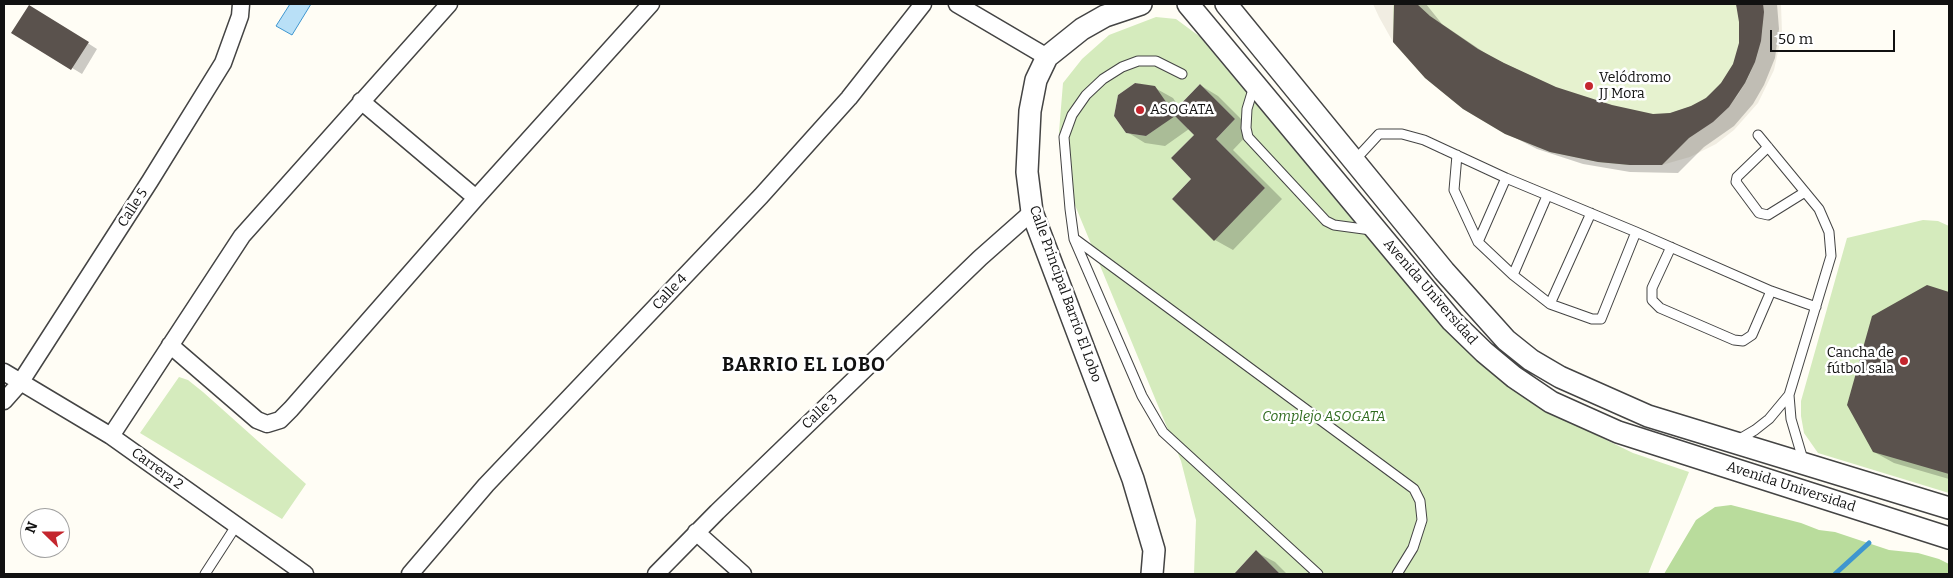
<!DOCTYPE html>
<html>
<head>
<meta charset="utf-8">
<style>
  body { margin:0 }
  #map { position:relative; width:1953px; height:578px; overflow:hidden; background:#fffdf5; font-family:Bitter,serif }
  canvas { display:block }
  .frame { position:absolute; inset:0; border:5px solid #111; pointer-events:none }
  .north { position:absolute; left:20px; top:508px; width:50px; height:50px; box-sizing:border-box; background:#fff; border:1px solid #a0a0a0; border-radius:50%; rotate:292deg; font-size:14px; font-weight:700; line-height:20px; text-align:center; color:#111 }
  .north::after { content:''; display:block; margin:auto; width:18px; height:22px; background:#c4262e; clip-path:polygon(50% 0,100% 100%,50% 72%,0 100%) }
  .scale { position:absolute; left:1770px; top:30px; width:125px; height:22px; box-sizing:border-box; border:2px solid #111; border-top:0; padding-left:6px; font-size:15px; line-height:18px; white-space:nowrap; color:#111; -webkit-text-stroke:4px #fff; paint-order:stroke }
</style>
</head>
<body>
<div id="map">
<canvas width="1953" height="578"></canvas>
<div class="frame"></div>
<div class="north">N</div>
<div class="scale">50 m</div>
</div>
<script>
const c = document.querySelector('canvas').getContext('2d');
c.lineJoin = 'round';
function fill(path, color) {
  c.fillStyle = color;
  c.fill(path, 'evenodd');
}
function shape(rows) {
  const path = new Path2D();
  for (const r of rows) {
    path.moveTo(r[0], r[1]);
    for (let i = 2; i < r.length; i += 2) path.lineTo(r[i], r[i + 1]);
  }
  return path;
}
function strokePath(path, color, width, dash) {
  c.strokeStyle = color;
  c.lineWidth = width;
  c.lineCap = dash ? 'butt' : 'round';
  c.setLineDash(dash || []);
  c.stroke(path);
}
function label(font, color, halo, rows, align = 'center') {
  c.font = font + ' Bitter,serif';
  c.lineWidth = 5;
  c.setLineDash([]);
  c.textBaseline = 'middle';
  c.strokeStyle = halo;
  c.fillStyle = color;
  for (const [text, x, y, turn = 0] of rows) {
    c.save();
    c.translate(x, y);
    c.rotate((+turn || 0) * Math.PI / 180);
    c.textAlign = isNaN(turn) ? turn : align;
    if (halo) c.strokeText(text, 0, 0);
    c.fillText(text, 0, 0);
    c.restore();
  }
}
fill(shape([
  [1156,17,1176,19,1199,36,1423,304,1479,360,1555,415,1633,453,1689,472,1648,574,1280,574,1256,550,1234,574,1194,574,1196,520,1181,461,1072,198,1059,132,1063,83,1082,59,1109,35],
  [1135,83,1155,87,1167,104,1163,124,1146,136,1126,133,1114,116,1118,95],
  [1200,84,1235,119,1216,139,1265,188,1214,240,1172,199,1191,179,1171,158,1194,135,1172,113],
  [1923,220,1938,221,1949,226,1949,493,1818,453,1804,433,1801,416,1801,401,1847,238],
  [179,377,188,380,203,392,306,484,282,519,140,433]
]), '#d5ebbd');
fill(shape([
  [1731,505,1801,523,1819,530,1835,532,1889,550,1918,553,1939,559,1949,564,1949,574,1664,574,1696,520,1715,507]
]), '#b9dc9c');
fill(shape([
  [1393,4,1763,4,1764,12,1761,41,1755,62,1745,83,1729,107,1713,122,1688,139,1662,165,1630,165,1598,162,1550,152,1505,134,1463,109,1425,78,1393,42]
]), '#e6f2cf');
fill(shape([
  [1373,4,1393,4,1393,42,1379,17],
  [1763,4,1781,4,1782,33,1774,70,1758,103,1734,130,1716,144,1690,157,1662,165,1689,138,1718,117,1738,95,1749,76,1757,56,1763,27]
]), '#f1ede2');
const water = shape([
  [290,4,311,4,292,35,276,26,290,4]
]);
fill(water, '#b9e0f7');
strokePath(water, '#3f96cf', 1);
fill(shape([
  [1394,4,1426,4,1442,24,1491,57,1556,88,1612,106,1653,115,1675,113,1699,103,1716,90,1730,72,1738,52,1741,35,1741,21,1736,4,1777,4,1779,29,1775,58,1764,85,1753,104,1734,126,1704,147,1678,173,1630,172,1583,164,1537,149,1494,127],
  [39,12,97,49,82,74,13,32],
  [1200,85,1218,96,1252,130,1233,150,1282,199,1233,250,1215,240,1193,179,1196,135,1189,129,1165,146,1145,143,1127,132,1155,88,1173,98,1179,107],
  [1927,286,1949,293,1949,479,1894,463,1874,452],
  [1256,552,1275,562,1287,574,1236,574]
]), '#0003');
strokePath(shape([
  [1835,574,1869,543]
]), '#3f96cf', 5);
fill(shape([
  [1394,4,1417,4,1430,16,1478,49,1504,63,1556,87,1612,105,1653,114,1670,113,1691,106,1706,98,1721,83,1733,64,1739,43,1739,22,1736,4,1763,4,1764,12,1761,41,1755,62,1745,83,1729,107,1713,122,1689,138,1662,165,1630,165,1598,162,1550,152,1505,134,1463,109,1425,78,1393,42],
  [29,5,89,42,71,70,11,33],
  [1135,83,1155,86,1173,112,1200,84,1235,119,1216,139,1265,188,1214,241,1172,199,1191,179,1171,158,1194,135,1175,116,1146,136,1126,133,1114,116,1118,95],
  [1927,285,1949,292,1949,474,1873,452,1847,405,1872,316],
  [1256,550,1280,574,1234,574]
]), '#5a524d');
const service = shape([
  [1182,74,1156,61,1138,61,1122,67,1103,79,1086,95,1072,115,1064,137,1070,209,1074,239,1142,396,1163,432,1318,574],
  [1254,86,1247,109,1246,128,1248,137,1326,221,1334,225,1371,230],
  [1768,147,1737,177,1736,182,1759,213,1768,215,1805,192],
  [1457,155,1454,190,1478,242,1513,275,1550,304,1592,319,1601,319,1636,232],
  [1355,160,1379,134,1402,134,1424,140,1506,178,1636,232,1771,291,1816,307],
  [1075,239,1414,489,1420,501,1422,520,1413,548,1397,574],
  [1478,242,1506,178],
  [1671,247,1652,288,1652,300,1660,308,1734,340,1743,341,1752,335,1771,291],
  [1513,275,1547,196],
  [1550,304,1591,213],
  [1789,395,1791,419,1804,463],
  [1738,440,1755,430,1769,419,1789,395,1831,256,1829,232,1819,209,1758,135],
  [205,574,236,526]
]);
const minor = shape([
  [957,4,1047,57],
  [361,101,476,198],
  [170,345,257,420,267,424,280,420,291,409,476,198,651,4],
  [4,372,111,436,305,574],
  [4,401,20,383,150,181,223,63,240,16,241,4],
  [111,436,242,236,449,4],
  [696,532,743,574],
  [410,574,486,485,761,196,849,98,923,4],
  [656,574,717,512,980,258,1032,212]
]);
const tertiary = shape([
  [1141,4,1105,16,1082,29,1047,57,1036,80,1030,111,1027,172,1032,212,1133,479,1154,550,1152,574],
  [1188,4,1452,321,1484,352,1514,377,1551,402,1618,432,1949,538],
  [1226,4,1444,271,1506,340,1531,360,1560,377,1648,416,1949,508]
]);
strokePath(service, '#444', 11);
strokePath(minor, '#444', 19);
strokePath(tertiary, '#444', 24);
strokePath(service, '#fff', 9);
strokePath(minor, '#fff', 16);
strokePath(tertiary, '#fff', 21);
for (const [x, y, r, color] of [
  [1589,86,5,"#c4262e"],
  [1140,110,5,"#c4262e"],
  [1904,361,5,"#c4262e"]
]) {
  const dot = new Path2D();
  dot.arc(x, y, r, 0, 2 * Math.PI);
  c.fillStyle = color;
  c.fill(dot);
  strokePath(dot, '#fff', 2);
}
label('14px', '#111', '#fff', [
  ["Velódromo",1599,78],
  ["JJ Mora",1599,94],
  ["ASOGATA",1150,110],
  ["Cancha de",1894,353,"right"],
  ["fútbol sala",1894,369,"right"]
], 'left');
label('14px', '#111', '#fff', [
  ["Calle 5",133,208,-57],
  ["Calle 4",670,292,-47],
  ["Avenida Universidad",1430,292,49],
  ["Calle Principal Barrio El Lobo",1065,294,70],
  ["Calle 3",820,412,-44],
  ["Carrera 2",157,469,36],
  ["Avenida Universidad",1791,487,18]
]);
label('italic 14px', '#2f6b1f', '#fff', [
  ["Complejo ASOGATA",1324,417]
]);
c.letterSpacing = '1px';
label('bold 19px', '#111', '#fff', [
  ["BARRIO EL LOBO",804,366]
]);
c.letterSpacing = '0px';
</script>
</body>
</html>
